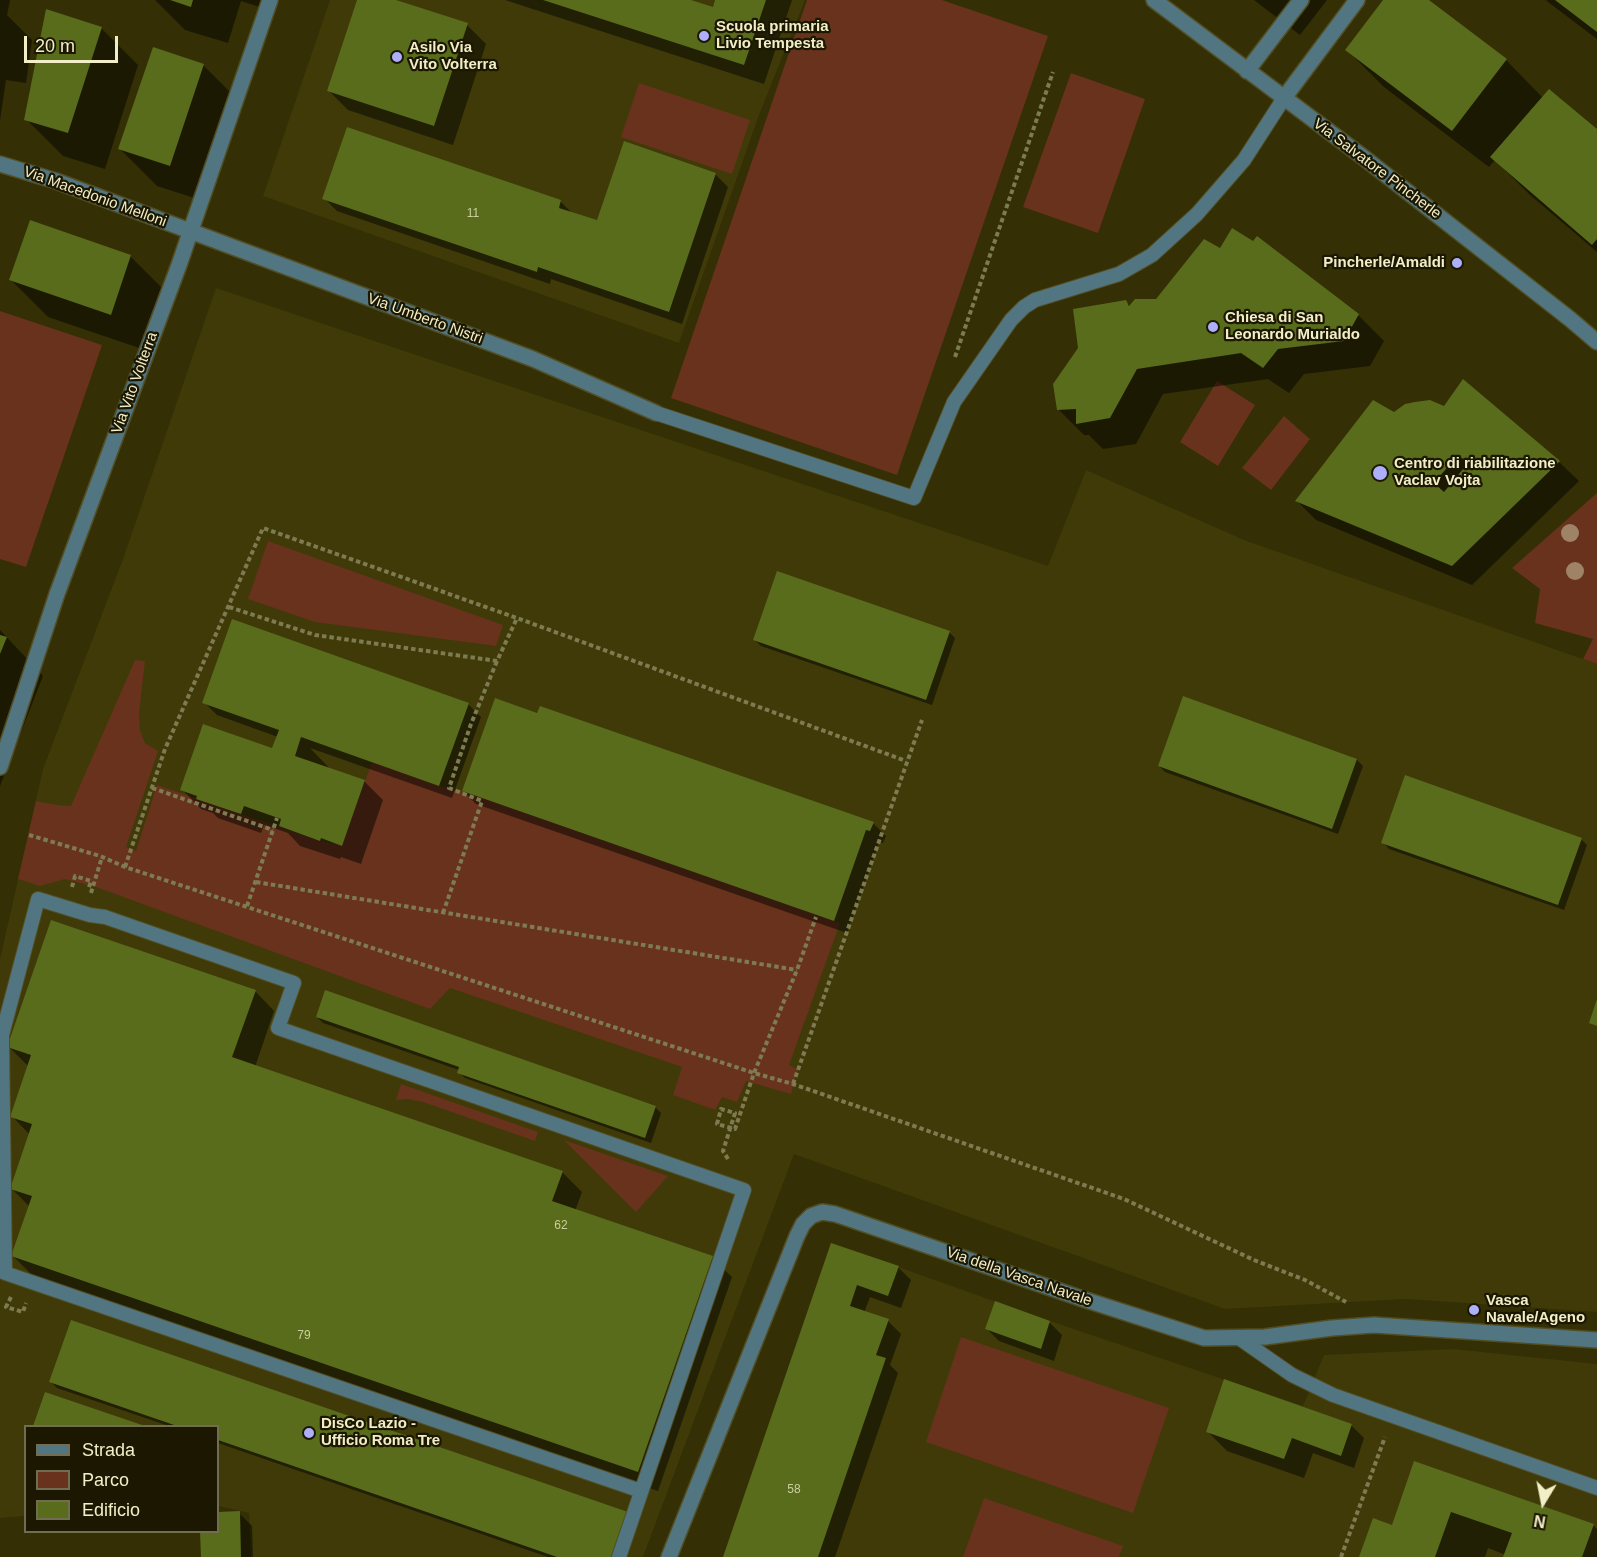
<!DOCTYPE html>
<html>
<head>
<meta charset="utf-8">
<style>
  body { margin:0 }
  #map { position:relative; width:1597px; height:1557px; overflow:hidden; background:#342f04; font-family:Helvetica,sans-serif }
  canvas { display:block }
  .legend { position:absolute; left:24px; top:1425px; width:195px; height:108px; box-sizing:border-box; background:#1b1700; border:2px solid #716d50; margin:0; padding:8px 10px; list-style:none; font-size:18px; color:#f1eec8 }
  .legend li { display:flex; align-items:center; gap:12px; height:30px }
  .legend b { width:30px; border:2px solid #716d50 }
  .north { position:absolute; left:1513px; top:1473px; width:60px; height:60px; -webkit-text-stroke:4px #1b1700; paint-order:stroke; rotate:190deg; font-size:16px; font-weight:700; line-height:24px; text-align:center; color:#f1eec8 }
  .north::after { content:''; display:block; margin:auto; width:21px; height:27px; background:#f1eec8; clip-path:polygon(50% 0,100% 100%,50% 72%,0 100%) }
  .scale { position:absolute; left:24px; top:36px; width:94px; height:27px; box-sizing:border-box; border:3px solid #f1eec8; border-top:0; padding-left:8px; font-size:18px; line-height:21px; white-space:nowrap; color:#f1eec8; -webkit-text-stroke:4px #1b1700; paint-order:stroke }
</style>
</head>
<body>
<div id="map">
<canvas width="1597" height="1557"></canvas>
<ul class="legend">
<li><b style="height:8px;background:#527582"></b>Strada</li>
<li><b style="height:16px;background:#68321c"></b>Parco</li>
<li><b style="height:16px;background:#586c1b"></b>Edificio</li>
</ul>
<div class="north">N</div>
<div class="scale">20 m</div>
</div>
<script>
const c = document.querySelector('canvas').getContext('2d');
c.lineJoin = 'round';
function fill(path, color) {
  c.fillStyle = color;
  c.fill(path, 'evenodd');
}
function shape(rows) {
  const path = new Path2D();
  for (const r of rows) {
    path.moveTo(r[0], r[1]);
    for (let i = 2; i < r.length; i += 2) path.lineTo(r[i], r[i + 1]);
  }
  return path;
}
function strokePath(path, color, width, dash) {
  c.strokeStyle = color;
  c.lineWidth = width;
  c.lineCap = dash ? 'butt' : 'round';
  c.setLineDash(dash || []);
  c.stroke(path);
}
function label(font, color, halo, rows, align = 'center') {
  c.font = font + ' Helvetica,sans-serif';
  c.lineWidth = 4.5;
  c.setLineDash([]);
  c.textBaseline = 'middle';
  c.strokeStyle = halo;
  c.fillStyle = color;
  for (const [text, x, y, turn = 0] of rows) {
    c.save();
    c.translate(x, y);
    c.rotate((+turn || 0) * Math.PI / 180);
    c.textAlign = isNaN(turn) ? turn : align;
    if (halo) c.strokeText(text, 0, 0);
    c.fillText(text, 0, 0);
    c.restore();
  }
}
fill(shape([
  [330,0,805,0,759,115,679,343,263,196],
  [216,288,1048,566,1086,470,1244,540,1597,664,1597,1312,1406,1299,1225,1309,794,1154,643,1557,251,1557,249,1513,218,1506,218,1426,26,1426,25,1516,0,1518,0,959,43,769,123,559],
  [831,1243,1050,1321,1303,1406,1324,1355,1453,1349,1597,1364,1597,1557,723,1557]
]), '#3f3a08');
fill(shape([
  [807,0,942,0,1048,36,897,475,671,398],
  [1071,73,1145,99,1098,233,1023,207],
  [639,83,750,120,732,174,621,137],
  [0,311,102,345,26,567,0,559],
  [1217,381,1255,405,1218,466,1180,442],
  [1284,416,1310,439,1271,490,1242,468],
  [1597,493,1597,664,1583,659,1593,639,1535,623,1540,589,1512,568],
  [268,541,503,625,496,646,315,622,248,599],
  [135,660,145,661,139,714,140,731,145,743,158,751,126,847,136,851,157,785,320,841,342,845,372,762,439,786,462,791,840,923,789,1065,798,1070,791,1094,746,1081,737,1102,722,1097,715,1110,673,1095,682,1067,450,988,430,1009,96,887,65,879,40,886,18,879,36,801,57,805,71,806],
  [401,1084,538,1132,535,1141,423,1102,408,1099,396,1100],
  [564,1140,668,1176,636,1212],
  [961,1337,1169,1408,1133,1513,926,1442],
  [984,1498,1123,1546,1119,1557,963,1557]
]), '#68321c');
fill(shape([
  [0,0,10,0,7,15,32,40,26,83,6,80,0,120],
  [155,0,272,0,269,10,241,1,228,43,185,30],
  [359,0,391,0,467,25,486,44,453,145,348,110,329,91],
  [505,0,686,0,714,9,717,0,792,0,764,84],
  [1254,0,1327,0,1300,35],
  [1385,0,1427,0,1506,60,1543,98,1597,131,1597,252,1529,194,1495,160,1489,167,1384,87,1347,50],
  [1546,0,1597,0,1597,39,1548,2],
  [101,28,138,65,105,169,63,156,26,119],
  [203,65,240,102,207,202,157,186,120,149],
  [348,129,561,202,573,214,598,222,715,174,728,187,682,324,551,279,550,284,337,211,324,198],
  [130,256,167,293,148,351,48,317,11,280],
  [1125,301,1130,306,1358,315,1384,341,1370,366,1304,374,1289,393,1268,379,1163,394,1136,444,1103,449,1089,435,1084,435,1058,409],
  [1463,381,1559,462,1579,481,1472,585,1316,520,1297,501,1394,414,1445,408],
  [0,630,43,676,0,786],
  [949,632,955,638,932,705,761,646,755,640],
  [1184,698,1357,760,1363,766,1338,834,1165,772,1159,766],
  [204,702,468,704,481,717,452,798,310,748,331,770,364,781,383,800,361,864,341,857,340,859,300,846,288,833,264,825,261,833,218,818,213,813,201,809,182,789,273,750,278,737,217,715],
  [463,791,873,823,886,836,883,843,879,842,847,933,476,804],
  [1581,839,1587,845,1564,910,1389,849,1383,842],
  [255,991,274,1011,255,1067,562,1172,582,1192,575,1211,712,1258,732,1277,658,1491,33,1276,13,1256,30,1207,12,1189,30,1135,12,1116,29,1067,9,1047],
  [317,1017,655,1107,661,1113,651,1143,465,1078,459,1072,459,1070,323,1023],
  [832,1245,898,1267,911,1280,901,1308,870,1297,864,1313,888,1321,901,1334,890,1365,898,1373,835,1557,725,1557],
  [72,1322,620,1557,548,1557,218,1443,218,1426,169,1426,57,1388,51,1382],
  [1049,1322,1062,1335,1054,1361,999,1341,986,1328],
  [46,1394,142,1426,35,1426],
  [1351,1425,1364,1438,1354,1468,1313,1453,1304,1478,1227,1451,1207,1431],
  [1415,1463,1593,1525,1597,1529,1597,1557,1505,1557,1506,1555,1488,1548,1485,1557,1361,1557,1393,1527],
  [218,1513,239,1513,252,1526,253,1557,202,1557,202,1532,218,1532]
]), '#0007');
fill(shape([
  [170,0,193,0,191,7],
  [357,0,396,0,468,23,434,126,327,91],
  [543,0,691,0,713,7,715,0,766,0,744,65],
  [1383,0,1429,0,1507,59,1452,131,1345,50],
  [1555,0,1597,0,1597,32],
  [46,9,102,27,68,133,24,120],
  [153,47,204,64,170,166,118,149],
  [1549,89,1597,129,1597,239,1592,245,1490,157],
  [347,127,561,200,559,208,597,220,624,141,716,173,669,312,538,267,537,272,322,199],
  [30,220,131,255,111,315,9,280],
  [1232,228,1253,241,1257,236,1359,314,1344,341,1278,349,1263,368,1241,353,1137,369,1110,418,1076,424,1076,409,1057,410,1053,384,1078,348,1073,309,1126,300,1129,306,1135,299,1156,299,1204,239,1220,248],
  [1463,379,1560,461,1452,566,1295,501,1373,400,1394,412,1405,404,1415,402,1430,400,1444,406],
  [1458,455,1468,463,1444,492,1434,483],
  [777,571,950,631,926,700,753,640],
  [232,619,469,703,439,786,301,737,295,756,365,780,342,846,321,838,320,841,279,826,281,819,244,806,241,814,196,799,197,796,180,790,203,724,272,748,279,730,202,703],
  [0,635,7,637,0,654],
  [1183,696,1357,759,1332,829,1158,766],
  [495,698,537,713,540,706,874,822,870,831,866,830,834,921,462,791],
  [1405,775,1582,838,1558,905,1381,843],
  [51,920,256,990,232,1057,563,1171,552,1201,713,1256,638,1472,11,1256,32,1196,10,1189,32,1124,10,1117,31,1055,7,1047],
  [325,990,656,1106,645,1138,457,1073,459,1067,316,1017],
  [1597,999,1597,1026,1589,1023],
  [831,1243,899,1266,888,1296,857,1285,850,1306,889,1319,876,1355,886,1358,818,1557,723,1557],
  [995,1301,1050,1321,1041,1349,985,1329],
  [71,1320,628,1512,612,1557,557,1557,218,1440,218,1426,177,1426,49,1382],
  [1224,1379,1352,1424,1341,1456,1292,1438,1284,1459,1206,1432],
  [45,1392,145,1426,33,1426],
  [1414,1461,1594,1524,1582,1557,1503,1557,1512,1533,1451,1512,1435,1557,1359,1557,1373,1518,1392,1525],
  [240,1511,241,1557,201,1557,200,1532,218,1532,218,1512]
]), '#586c1b');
const lane = shape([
  [656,413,914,498,954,402,1011,320,1024,307,1035,300,1119,274,1152,255,1197,214,1244,160,1284,98],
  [1239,1338,1292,1375,1333,1395,1597,1488],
  [619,1557,744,1190,278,1028,294,983,105,917,90,915,38,899,2,1035,5,1273,641,1491]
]);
const street = shape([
  [1154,0,1363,157,1570,319,1597,342],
  [1247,71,1301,0],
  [1284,98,1357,0],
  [0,164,56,181,533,359,656,413],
  [0,767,57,594,179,265,270,0],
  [669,1557,797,1236,803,1224,811,1216,822,1212,835,1214,1083,1299,1204,1338,1265,1337,1332,1328,1374,1325,1597,1340]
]);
strokePath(lane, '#524e23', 16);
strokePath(street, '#524e23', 18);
strokePath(shape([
  [955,357,1053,72],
  [229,607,315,635,497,661,517,618],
  [152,788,273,830],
  [29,835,100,856,125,867,754,1073,793,1084,1124,1199,1254,1260,1305,1280,1346,1302],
  [125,867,165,749,263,528,517,618,906,761],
  [256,882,797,970],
  [72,887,75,876,91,881,88,890],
  [91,893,102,857],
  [247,906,277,818],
  [443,913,482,801,449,788,471,724,497,661],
  [793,1084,922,720],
  [728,1159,723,1151,735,1113,721,1109,717,1124,735,1129,754,1073,797,970,816,917],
  [11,1297,6,1307,23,1312,26,1303],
  [1341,1557,1385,1437]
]), '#7e7a51', 4, [4.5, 3]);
strokePath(lane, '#527582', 14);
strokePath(street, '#527582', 15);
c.fillStyle = '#9e8366';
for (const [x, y] of [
  [1570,533],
  [1575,571]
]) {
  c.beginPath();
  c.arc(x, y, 9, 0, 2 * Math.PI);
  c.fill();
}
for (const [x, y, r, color] of [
  [704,36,6,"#adaffb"],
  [397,57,6,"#adaffb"],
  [1457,263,6,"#adaffb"],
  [1213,327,6,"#adaffb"],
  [1380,473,8,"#adaffb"],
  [1474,1310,6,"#adaffb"],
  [309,1433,6,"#adaffb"]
]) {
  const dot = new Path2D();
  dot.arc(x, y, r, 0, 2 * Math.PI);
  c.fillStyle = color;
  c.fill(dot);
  strokePath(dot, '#1b1700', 2);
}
label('12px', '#cbce9d', null, [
  ["11",473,214],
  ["62",561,1226],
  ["79",304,1336],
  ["58",794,1490]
]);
label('bold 15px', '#f1eec8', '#1b1700', [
  ["Scuola primaria",716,27],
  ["Livio Tempesta",716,44],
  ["Asilo Via",409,48],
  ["Vito Volterra",409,65],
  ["Pincherle/Amaldi",1445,263,"right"],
  ["Chiesa di San",1225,318],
  ["Leonardo Murialdo",1225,335],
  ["Centro di riabilitazione",1394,464],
  ["Vaclav Vojta",1394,481],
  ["Vasca",1486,1301],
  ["Navale/Ageno",1486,1318],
  ["DisCo Lazio -",321,1424],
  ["Ufficio Roma Tre",321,1441]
], 'left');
label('15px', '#f1eec8', '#1b1700', [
  ["Via Salvatore Pincherle",1377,169,37],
  ["Via Macedonio Melloni",95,197,20],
  ["Via Umberto Nistri",425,319,20],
  ["Via Vito Volterra",135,383,-70],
  ["Via della Vasca Navale",1019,1277,19]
]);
</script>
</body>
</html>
